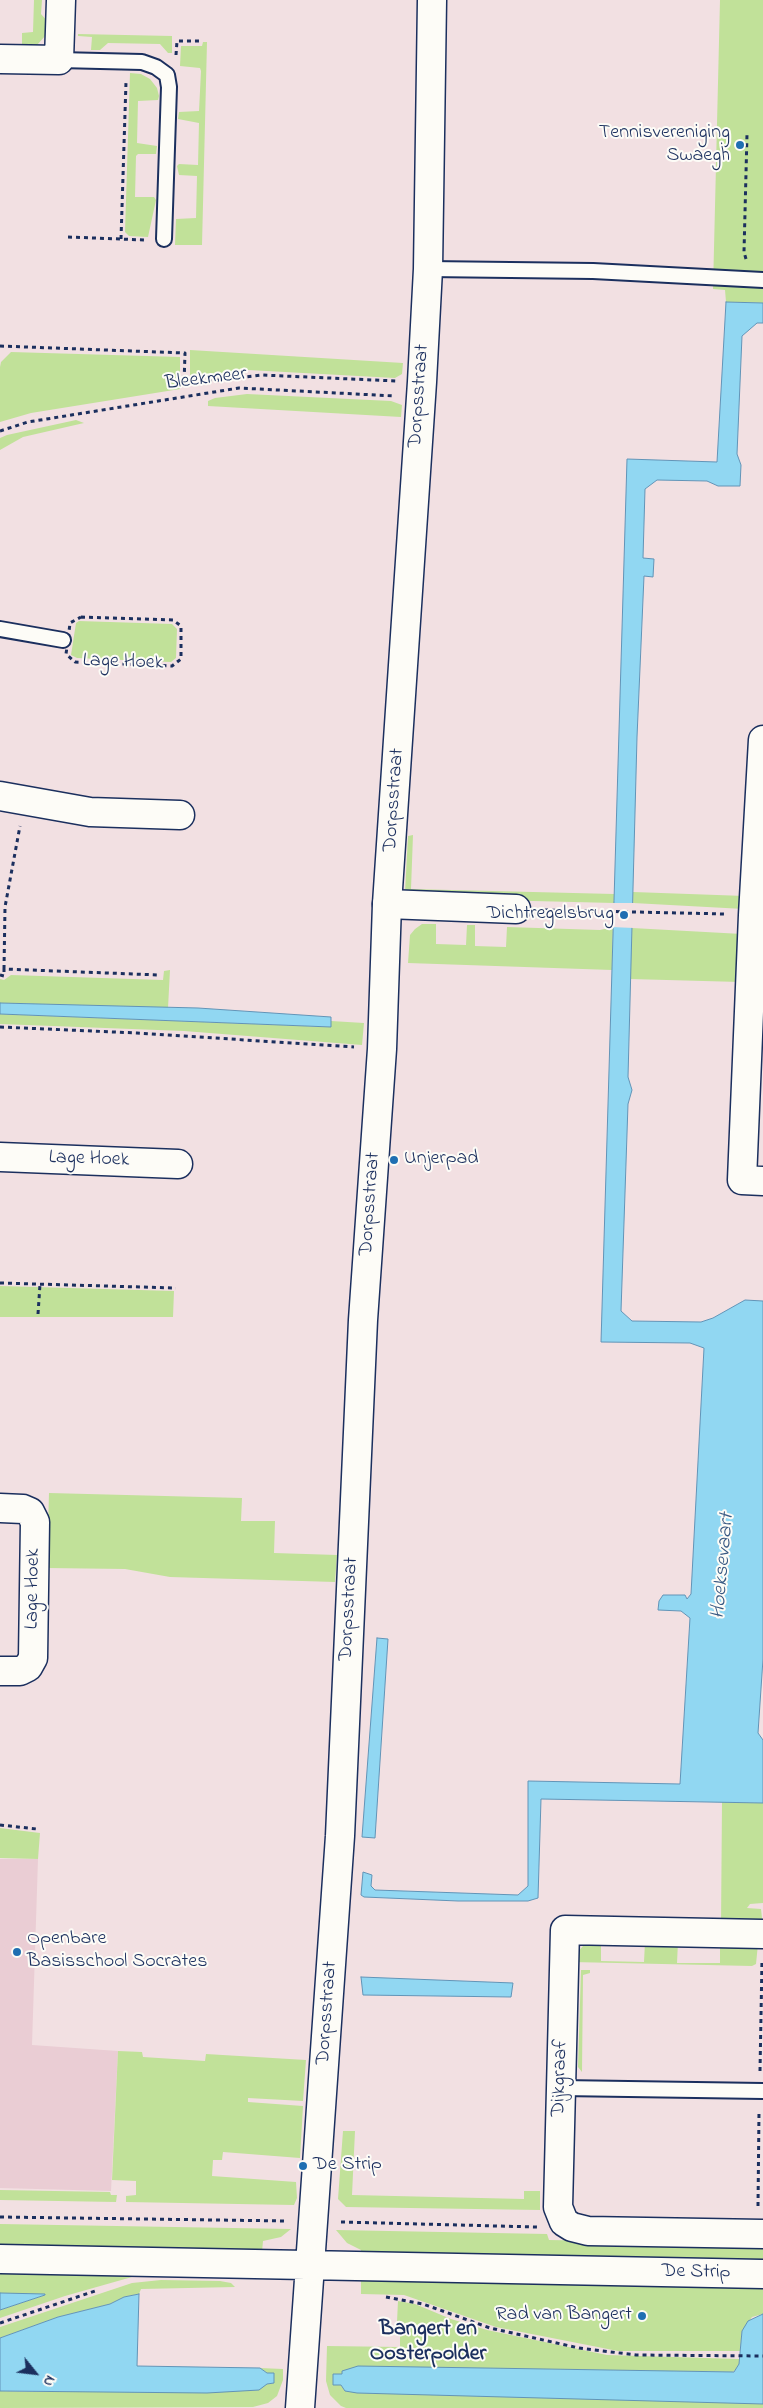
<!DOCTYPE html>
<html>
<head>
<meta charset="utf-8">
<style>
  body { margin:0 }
  #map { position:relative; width:763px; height:2408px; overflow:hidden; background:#f2e0e2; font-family:"Indie Flower",sans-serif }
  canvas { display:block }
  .north { position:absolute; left:10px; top:2348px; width:50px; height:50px; -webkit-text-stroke:4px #fdfcf7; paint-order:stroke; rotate:119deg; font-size:14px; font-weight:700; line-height:20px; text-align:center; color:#1b2f5e }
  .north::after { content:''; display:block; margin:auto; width:18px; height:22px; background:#1b2f5e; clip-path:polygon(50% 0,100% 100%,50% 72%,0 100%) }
</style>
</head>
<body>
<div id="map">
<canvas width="763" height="2408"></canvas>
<div class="north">N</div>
</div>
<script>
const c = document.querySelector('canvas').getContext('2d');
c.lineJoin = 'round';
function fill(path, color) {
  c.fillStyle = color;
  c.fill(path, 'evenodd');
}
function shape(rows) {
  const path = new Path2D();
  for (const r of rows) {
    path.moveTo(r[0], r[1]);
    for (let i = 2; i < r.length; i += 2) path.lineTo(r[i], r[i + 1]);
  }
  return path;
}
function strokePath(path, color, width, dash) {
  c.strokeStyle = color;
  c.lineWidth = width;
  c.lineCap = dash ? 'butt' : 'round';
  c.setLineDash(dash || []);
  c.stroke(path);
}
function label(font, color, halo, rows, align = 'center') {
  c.font = font + ' "Indie Flower",sans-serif';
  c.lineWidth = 4;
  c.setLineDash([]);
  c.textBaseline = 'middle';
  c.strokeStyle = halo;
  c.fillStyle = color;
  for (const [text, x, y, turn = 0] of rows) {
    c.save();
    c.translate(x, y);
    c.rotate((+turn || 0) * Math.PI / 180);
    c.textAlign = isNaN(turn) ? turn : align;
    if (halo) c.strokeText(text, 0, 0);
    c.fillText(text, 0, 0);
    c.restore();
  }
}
fill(shape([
  [0,1859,38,1859,32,2045,118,2051,111,2191,0,2188]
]), '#eacdd4');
fill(shape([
  [34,0,42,0,41,14,49,23,46,35,37,45,22,48,22,33,33,32],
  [720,0,763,0,763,303,726,302,725,290,713,289],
  [78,34,172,36,172,53,168,53,160,44,108,43,100,50,91,50,92,37,78,36],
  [203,42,207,42,202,245,175,245,176,219,196,218,197,176,179,175,177,166,179,164,198,165,199,123,178,119,179,112,199,111,201,71,200,68,180,66,181,46,202,46],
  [130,73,141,74,150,79,157,88,159,96,158,100,138,101,137,143,157,146,156,154,138,154,136,156,135,197,154,197,156,200,148,237,129,236,125,232],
  [190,350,403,363,402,374,395,378,248,370,190,378],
  [11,352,180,357,180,389,31,413,0,422,0,367,1,362],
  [247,394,391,401,402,405,401,417,208,406,208,401,215,398],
  [76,420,84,423,23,437,0,450,0,438,7,435],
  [79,621,172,624,177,629,176,658,171,662,77,658,71,655,76,623],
  [413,835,411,889,614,894,614,903,412,898,405,892,408,836],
  [633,892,745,896,744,909,633,903],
  [422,924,436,924,436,944,466,945,467,925,475,925,475,946,506,947,507,927,600,930,613,927,612,970,408,963,410,935,415,929],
  [632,928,742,934,740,982,630,979],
  [170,970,168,1008,0,1003,0,979,4,980,11,975,163,980,164,971],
  [0,1014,330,1027,331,1021,364,1023,362,1045,184,1031,0,1024],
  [0,1286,174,1291,173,1317,0,1317],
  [49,1493,242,1498,241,1521,275,1521,274,1553,337,1555,335,1582,170,1577,125,1569,47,1568],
  [722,1802,763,1803,763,1903,750,1904,747,1908,761,1909,763,1927,721,1926],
  [0,1828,40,1833,38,1859,0,1858],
  [601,1941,601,1961,644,1962,645,1942,678,1942,677,1963,720,1963,720,1943,758,1944,756,1964,752,1966,572,1962,576,1954,583,1946],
  [581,1970,590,1970,590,1973,583,1975,582,2072,578,2067],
  [118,2051,142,2052,143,2057,205,2061,206,2054,306,2060,303,2101,248,2098,248,2102,303,2106,300,2158,223,2152,222,2160,213,2160,212,2176,296,2182,297,2198,294,2205,126,2202,126,2196,136,2195,136,2181,112,2180],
  [343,2131,355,2131,352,2195,524,2199,524,2191,540,2191,540,2210,346,2207,338,2199],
  [0,2190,110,2192,111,2195,117,2195,116,2202,0,2200],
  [0,2224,291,2229,281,2237,263,2241,262,2252,0,2253],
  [336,2230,547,2234,549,2240,763,2244,763,2267,361,2260,361,2250,347,2243],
  [0,2268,261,2273,261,2279,228,2276,139,2275,65,2296,0,2318,0,2310,45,2295,0,2293],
  [361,2274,763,2281,763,2314,752,2317,742,2331,740,2351,618,2351,496,2327,404,2295,361,2294],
  [161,2280,220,2281,231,2283,235,2287,141,2289,139,2294,124,2297,110,2304,58,2317,0,2338,0,2327,132,2283],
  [398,2301,415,2304,451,2319,487,2330,607,2355,739,2359,739,2364,736,2370,732,2372,363,2367,341,2385,345,2391,750,2403,763,2404,763,2408,346,2408,341,2406,330,2395,326,2381,327,2346,400,2347,400,2323,397,2322],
  [260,2368,283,2369,283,2380,277,2396,268,2403,253,2407,0,2408,0,2391,53,2392,274,2383,274,2373,267,2373]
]), '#c1e199');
const water = shape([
  [726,302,763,303,763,323,757,323,742,336,737,454,741,465,740,486,718,486,707,481,657,480,645,489,643,558,654,559,653,577,644,576,637,737,628,1077,632,1090,628,1104,621,1311,632,1321,701,1322,713,1318,745,1300,763,1301,763,1659,758,1733,763,1740,763,1803,541,1799,538,1898,528,1901,458,1901,364,1897,361,1895,363,1872,372,1875,371,1886,375,1890,518,1895,528,1886,528,1781,680,1784,690,1618,681,1611,658,1610,659,1601,663,1595,685,1595,687,1599,691,1594,704,1348,690,1343,601,1342,627,459,717,462,726,302],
  [0,1003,198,1008,331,1017,331,1027,0,1014,0,1003],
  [377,1638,388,1639,375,1838,362,1837,377,1638],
  [361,1977,513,1983,511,1997,363,1995,361,1977],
  [0,2293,45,2294,45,2295,0,2310,0,2293],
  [139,2294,137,2366,260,2368,267,2373,274,2373,274,2383,267,2384,259,2390,207,2393,0,2391,0,2338,58,2317,110,2304,124,2297,139,2294],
  [763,2314,763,2404,357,2393,345,2391,341,2385,333,2385,333,2374,342,2374,342,2371,358,2366,734,2372,739,2364,742,2331,748,2321,763,2314]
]);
fill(water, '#91d7f2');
strokePath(water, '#6294b7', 1);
fill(shape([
  [612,903,635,903,634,928,611,927]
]), '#f2e0e2');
const service = shape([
  [59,60,142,62,156,67,167,75,169,87,164,239],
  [428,269,593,271,763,280],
  [0,629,63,640],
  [561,2088,763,2091]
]);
const minor = shape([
  [0,59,59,60,61,0],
  [763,740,753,915,742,1180,763,1181],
  [0,796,90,812,180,815],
  [387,904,516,909],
  [0,1157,178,1164],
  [0,1508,23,1509,30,1512,35,1522,33,1658,28,1667,20,1671,0,1671],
  [763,1934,565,1930,558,2207,564,2222,572,2227,588,2231,763,2234]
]);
const tertiary = shape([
  [0,2259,763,2274],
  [300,2408,340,1836,363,1320,382,1049,387,904,422,382,428,269,432,0]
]);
strokePath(service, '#1b2f5e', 18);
strokePath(minor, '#1b2f5e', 31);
strokePath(tertiary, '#1b2f5e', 31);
strokePath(shape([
  [176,55,177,41,200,41],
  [68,237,145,240],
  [121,239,126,82],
  [746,259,744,252,747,134],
  [0,346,185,353,184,384,262,375,396,381],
  [0,431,28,422,239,388,395,396],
  [81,617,173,620,181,626,181,659,172,666,75,662,66,654,68,640,70,623,81,617],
  [544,910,725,914],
  [4,969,5,907,20,826],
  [0,975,4,976,4,969,159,975],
  [0,1027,137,1033,354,1047],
  [0,1283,176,1288],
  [38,1314,40,1284],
  [0,1825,37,1829],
  [760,2071,762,1960],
  [758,2206,759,2112],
  [0,2217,287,2221],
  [341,2222,537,2227],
  [386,2297,423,2304,490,2328,579,2348,636,2355,763,2356],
  [0,2323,98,2290]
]), '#1b2f5e', 3, [4, 4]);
strokePath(service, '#fdfcf7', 14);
strokePath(minor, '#fdfcf7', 28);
strokePath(tertiary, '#fdfcf7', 28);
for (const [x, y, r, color] of [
  [740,145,5,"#1f6fb2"],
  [624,915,5,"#1f6fb2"],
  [394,1160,5,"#1f6fb2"],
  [17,1952,5,"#1f6fb2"],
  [303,2166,5,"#1f6fb2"],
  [642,2316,5,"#1f6fb2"]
]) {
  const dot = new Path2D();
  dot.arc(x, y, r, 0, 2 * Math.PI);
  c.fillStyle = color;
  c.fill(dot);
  strokePath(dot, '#fdfcf7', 2);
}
label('20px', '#1b2f5e', '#fdfcf7', [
  ["Tennisvereniging",730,134],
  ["Swaegh",730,157],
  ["Dichtregelsbrug",614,915],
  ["Unjerpad",404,1160,"left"],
  ["Openbare",27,1940,"left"],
  ["Basisschool Socrates",27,1963,"left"],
  ["De Strip",313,2166,"left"],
  ["Rad van Bangert",632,2316]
], 'right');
label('20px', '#1b2f5e', '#fdfcf7', [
  ["Bleekmeer",206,380,-7],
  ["Dorpsstraat",420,396,-86],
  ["Lage Hoek",123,663,2],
  ["Dorpsstraat",395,800,-86],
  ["Lage Hoek",89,1160,2],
  ["Dorpsstraat",371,1204,-86],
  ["Lage Hoek",34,1589,-89],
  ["Dorpsstraat",350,1609,-87],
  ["Dorpsstraat",328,2013,-86],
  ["Dijkgraaf",561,2078,-88],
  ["De Strip",696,2273,1]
]);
label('italic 21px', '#385983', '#fdfcf7', [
  ["Hoeksevaart",724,1566,-85]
]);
label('bold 22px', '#1b2f5e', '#fdfcf7', [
  ["Bangert en",428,2330],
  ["Oosterpolder",428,2355]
]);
</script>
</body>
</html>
